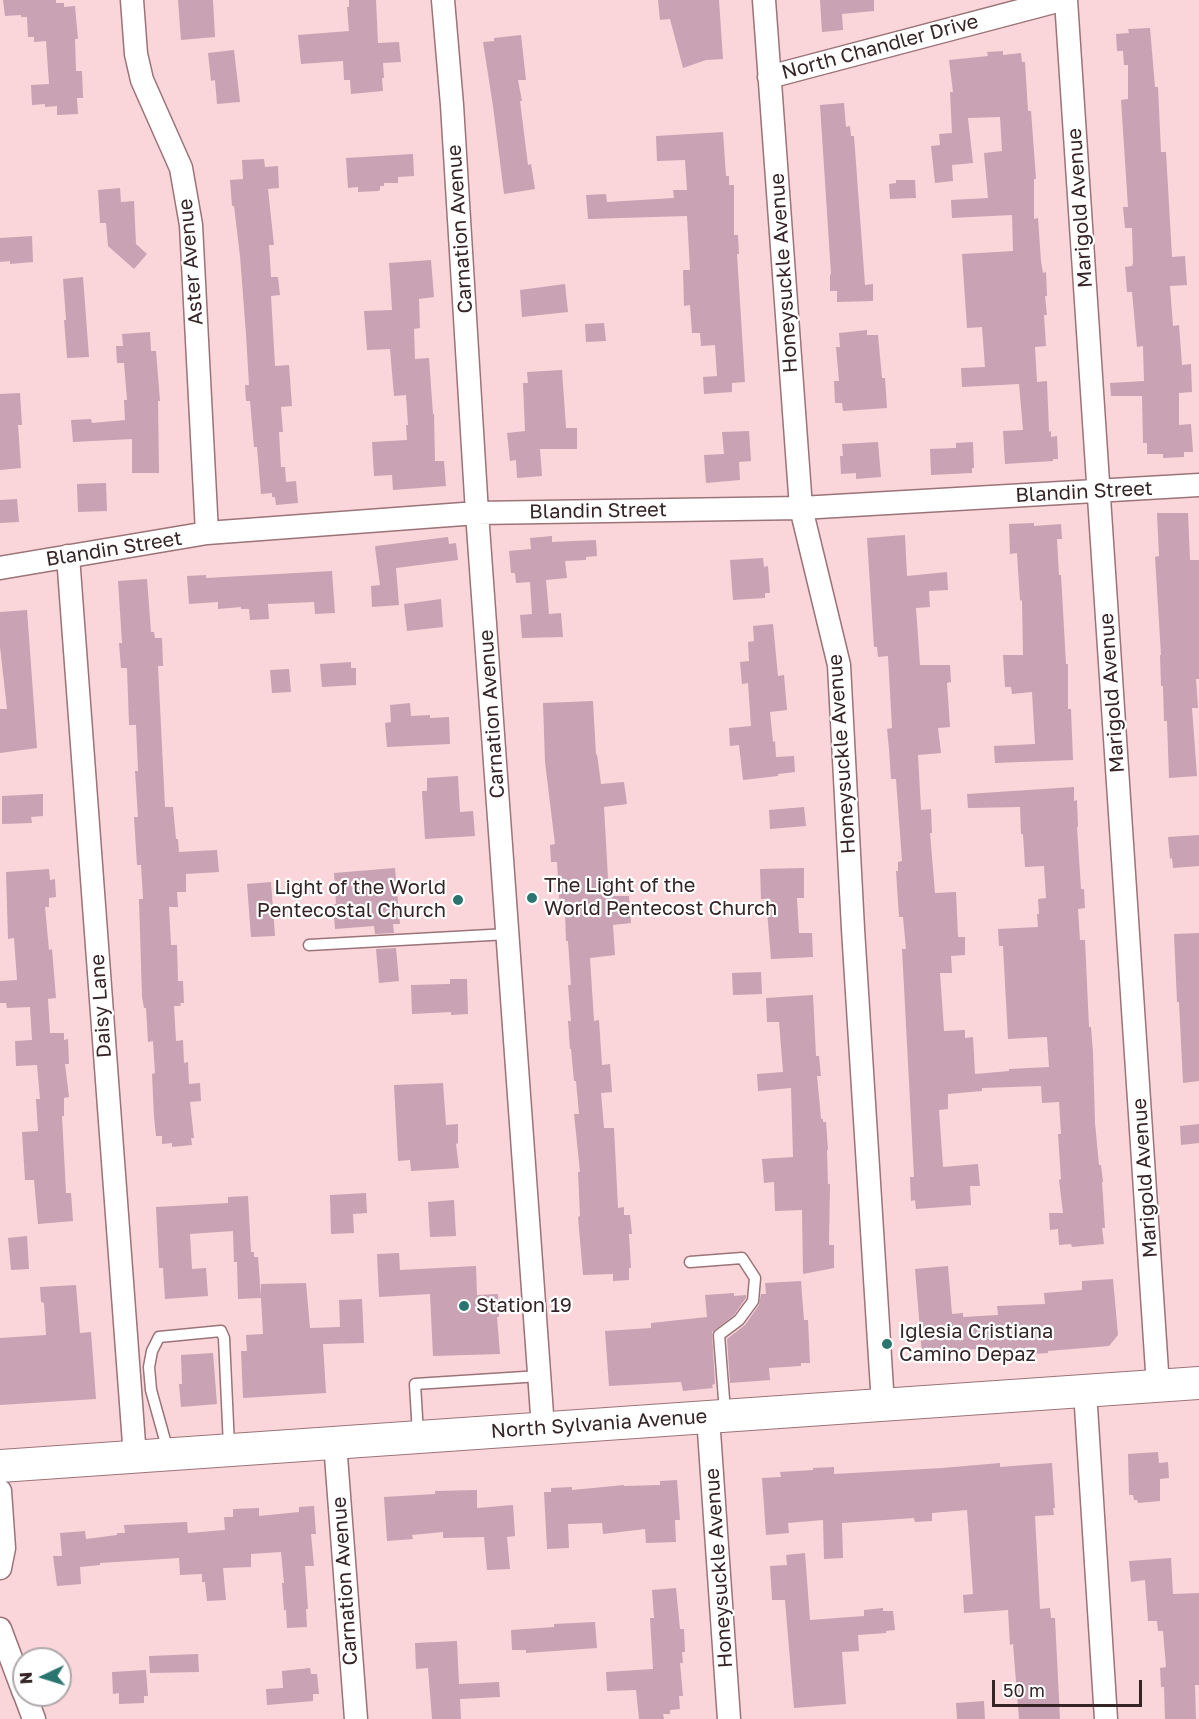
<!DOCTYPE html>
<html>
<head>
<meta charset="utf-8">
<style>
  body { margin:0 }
  #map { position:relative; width:1199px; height:1719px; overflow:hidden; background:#fad6da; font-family:"Golos Text",sans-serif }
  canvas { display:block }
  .north { position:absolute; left:12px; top:1647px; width:60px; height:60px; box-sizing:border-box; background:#fff; border:2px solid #afa8a9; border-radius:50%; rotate:266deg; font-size:16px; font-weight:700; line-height:24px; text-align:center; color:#362527 }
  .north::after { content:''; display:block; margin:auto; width:21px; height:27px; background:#2b7571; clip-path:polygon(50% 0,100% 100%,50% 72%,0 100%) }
  .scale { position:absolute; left:992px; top:1680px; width:150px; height:27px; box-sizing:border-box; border:3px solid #362527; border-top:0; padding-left:8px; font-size:18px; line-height:21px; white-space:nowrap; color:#362527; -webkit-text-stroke:4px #fff; paint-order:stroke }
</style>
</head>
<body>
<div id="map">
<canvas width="1199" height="1719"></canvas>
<div class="north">N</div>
<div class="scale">50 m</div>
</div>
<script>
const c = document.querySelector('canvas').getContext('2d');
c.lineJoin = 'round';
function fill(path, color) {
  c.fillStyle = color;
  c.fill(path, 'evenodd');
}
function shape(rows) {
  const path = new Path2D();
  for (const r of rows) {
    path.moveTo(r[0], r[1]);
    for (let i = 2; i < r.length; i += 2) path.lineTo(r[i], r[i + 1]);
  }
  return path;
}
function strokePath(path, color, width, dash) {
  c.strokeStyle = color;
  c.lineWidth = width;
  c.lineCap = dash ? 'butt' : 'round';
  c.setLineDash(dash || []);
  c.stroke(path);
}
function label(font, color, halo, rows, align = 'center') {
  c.font = font + ' "Golos Text",sans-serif';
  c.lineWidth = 4.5;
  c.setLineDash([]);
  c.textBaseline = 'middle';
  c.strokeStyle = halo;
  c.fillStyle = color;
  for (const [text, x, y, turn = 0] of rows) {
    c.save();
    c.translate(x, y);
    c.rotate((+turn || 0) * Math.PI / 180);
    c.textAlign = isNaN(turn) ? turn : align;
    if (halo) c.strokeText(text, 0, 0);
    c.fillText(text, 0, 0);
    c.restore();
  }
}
fill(shape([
  [3,0,56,0,56,3,64,3,64,7,75,6,78,39,75,39,76,71,82,71,83,98,77,98,78,114,57,115,57,106,45,107,45,104,32,105,31,85,49,84,46,41,34,42,34,37,28,37,27,17,21,17,21,15,5,16],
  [178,0,213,0,215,37,181,40],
  [349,0,376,0,378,43,399,42,401,62,383,63,384,78,382,78,383,91,351,94,350,80,344,80,343,61,301,64,298,35,349,31,347,7,349,7],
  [658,0,719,0,723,59,706,60,683,68,670,19,660,20],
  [820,0,874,0,874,11,842,14,843,30,822,32],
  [1150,28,1155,87,1158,87,1161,152,1166,152,1172,257,1185,256,1187,285,1170,286,1173,326,1179,325,1182,365,1191,364,1192,392,1179,393,1179,425,1191,424,1193,452,1184,452,1184,457,1163,458,1163,454,1147,454,1147,443,1143,443,1142,396,1111,396,1110,383,1144,381,1143,346,1137,347,1132,292,1127,292,1125,267,1132,266,1133,263,1132,228,1125,228,1123,207,1128,207,1121,100,1128,99,1128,65,1124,65,1123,51,1117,51,1116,34,1129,33,1128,29],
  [521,35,526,80,518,80,522,101,520,101,528,165,531,164,535,189,504,194,493,106,483,42,494,41,494,38],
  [234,50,240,102,217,104,215,80,211,81,208,53],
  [1003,51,1003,55,1021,53,1022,62,1025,62,1028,111,1031,111,1036,179,1034,179,1034,219,1038,218,1041,261,1043,273,1046,272,1047,296,1045,296,1047,315,1044,315,1046,346,1035,347,1037,382,1047,381,1049,432,1051,431,1051,437,1057,436,1058,459,1053,459,1053,461,1005,464,1003,431,1023,430,1019,384,962,387,961,368,985,367,982,327,967,328,962,254,1013,251,1012,215,952,218,951,200,988,198,984,153,1002,151,1000,117,968,118,973,163,952,165,953,181,935,183,931,146,940,145,939,134,952,133,950,92,953,92,949,60,988,56,987,52],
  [844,103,846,127,850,126,851,136,854,136,865,285,873,284,873,301,837,302,837,291,830,291,830,275,831,274,820,105],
  [723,132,726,176,729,176,729,185,734,185,734,235,738,235,739,254,737,254,745,382,732,383,732,392,704,394,703,377,717,376,715,345,701,346,700,333,692,333,690,305,684,306,683,270,690,270,687,216,588,219,586,195,606,194,607,202,674,198,673,190,687,190,685,160,657,161,656,136],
  [413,154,414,176,398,177,398,183,384,183,384,186,380,186,380,190,378,191,358,192,358,187,348,188,346,158],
  [264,159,265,167,278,166,279,188,268,189,274,245,269,245,271,277,278,277,280,295,271,296,275,366,289,365,292,406,281,407,283,432,279,432,281,467,285,467,286,482,296,481,298,503,276,505,275,497,272,497,272,493,261,494,257,447,254,447,250,401,246,401,245,385,249,385,246,334,240,256,234,206,232,206,230,180,243,179,242,160],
  [896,180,915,180,916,198,890,199,889,184,896,183],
  [120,188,121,202,134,201,136,244,147,254,134,269,108,246,106,223,100,223,98,190],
  [32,236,33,262,10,264,10,261,0,262,0,238],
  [431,260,434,297,419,299,420,328,414,329,415,359,429,358,433,414,434,414,435,461,444,461,446,486,393,490,392,475,374,476,372,442,407,440,406,425,408,425,406,395,394,396,390,349,367,350,364,311,392,310,389,263],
  [83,277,89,357,67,358,64,320,66,320,63,279],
  [565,284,568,312,522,317,520,290],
  [604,323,606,341,586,342,585,324],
  [867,330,867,335,878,335,882,378,885,378,887,408,843,411,842,403,835,403,834,381,839,381,836,347,840,347,839,333],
  [150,332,151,351,156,351,160,401,158,401,159,473,132,473,132,439,73,442,71,420,91,419,92,423,125,420,124,400,127,400,124,363,117,363,116,346,123,346,122,334],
  [562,370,566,428,577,428,577,449,540,449,542,476,517,478,516,460,510,461,507,433,525,431,523,383,528,383,527,372],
  [20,393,22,425,18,425,21,468,0,470,0,394],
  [749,431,751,461,739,462,740,480,706,483,704,455,724,454,722,432],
  [878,442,881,477,856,479,856,473,841,474,840,456,843,456,842,444],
  [973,442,974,468,972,468,972,473,931,475,930,449,956,448,956,443],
  [106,483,107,511,78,512,77,484],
  [17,499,19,522,0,523,0,500],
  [1157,513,1188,513,1190,560,1199,560,1199,679,1196,679,1198,708,1192,708,1197,776,1169,778,1167,721,1164,721,1163,686,1161,686,1160,655,1161,655,1155,557,1159,556],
  [1034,523,1034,526,1061,524,1062,539,1057,539,1059,575,1061,575,1066,664,1068,664,1068,709,1071,709,1073,760,995,763,994,746,1035,744,1032,692,1012,694,1011,687,1005,687,1003,655,1023,655,1022,600,1020,601,1017,553,1010,554,1009,524],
  [905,535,907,576,947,572,948,590,929,591,930,607,916,608,920,665,950,665,951,682,947,683,950,727,938,728,941,753,918,755,921,810,931,809,932,833,930,833,935,893,956,892,958,937,965,937,965,955,951,956,952,973,940,973,944,1031,965,1030,965,1038,973,1037,975,1074,1009,1071,1009,1069,1049,1067,1047,1037,1008,1039,1003,946,999,946,998,929,1038,927,1037,914,1039,914,1038,899,1046,898,1044,866,1025,867,1023,834,1021,834,1020,807,968,808,967,794,1074,787,1074,801,1077,800,1078,827,1077,827,1081,889,1084,889,1085,908,1078,909,1080,940,1085,940,1089,1027,1091,1027,1093,1053,1095,1123,1099,1165,1101,1165,1103,1182,1102,1182,1105,1228,1102,1228,1104,1244,1072,1247,1071,1244,1059,1245,1058,1229,1050,1230,1049,1213,1063,1213,1059,1180,1061,1179,1058,1134,1061,1134,1059,1102,1042,1103,1041,1086,982,1088,982,1091,948,1094,948,1109,939,1110,943,1167,978,1164,980,1186,970,1186,971,1205,916,1209,915,1200,911,1201,910,1177,914,1177,902,949,906,949,903,917,899,917,896,871,898,871,898,862,902,861,896,779,891,779,889,749,887,729,892,728,888,656,878,657,877,647,874,647,867,538],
  [552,536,552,542,596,540,597,556,586,557,586,560,565,561,567,578,546,580,549,614,561,613,563,637,522,638,520,615,532,614,530,582,516,583,515,573,511,573,509,551,531,549,530,538],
  [448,537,449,544,456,543,458,560,396,568,399,605,372,607,371,586,380,585,375,547,376,546],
  [763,558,764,567,768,566,770,593,765,593,765,598,733,600,730,560],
  [332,571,335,613,315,614,314,602,268,604,269,619,250,620,249,609,241,609,241,607,218,609,218,602,189,604,187,576,206,575,206,578],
  [147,579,151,632,154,632,155,638,162,638,163,666,158,666,165,807,173,807,176,839,178,839,179,852,217,850,219,872,186,874,186,892,177,892,178,907,169,907,171,945,177,945,178,981,183,981,184,1003,180,1003,181,1006,174,1006,176,1041,183,1040,184,1063,188,1062,189,1084,200,1083,201,1101,190,1102,194,1138,191,1138,192,1145,172,1147,172,1143,162,1144,162,1136,156,1136,154,1117,152,1074,155,1073,153,1041,148,1042,146,1008,144,1008,142,997,139,899,143,899,141,865,137,865,134,817,138,817,135,771,138,771,136,725,129,725,127,668,121,668,119,643,122,643,118,581],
  [441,599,443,627,407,631,404,604],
  [27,610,37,748,0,753,0,709,7,709,0,647,0,612],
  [773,624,778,676,784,675,787,710,770,712,773,742,775,741,776,757,794,756,795,772,778,774,778,776,743,780,739,745,730,746,729,728,751,726,748,683,742,684,740,662,749,661,748,642,754,641,753,626],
  [351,662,351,668,356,668,356,685,322,687,320,664],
  [289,669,291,692,272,693,270,670],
  [593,701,596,755,597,754,601,784,624,782,627,804,604,807,609,896,629,896,631,923,613,925,615,955,590,958,594,1021,599,1020,602,1065,610,1064,612,1092,601,1093,604,1128,614,1128,618,1208,624,1207,624,1215,630,1215,632,1234,629,1234,631,1268,629,1268,629,1280,613,1281,613,1274,583,1275,578,1217,580,1216,578,1172,580,1172,574,1114,579,1114,576,1081,574,1081,571,1049,570,1049,568,1021,571,1021,568,985,571,985,568,941,566,941,565,912,560,912,557,862,551,862,550,845,555,844,545,762,543,703],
  [410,703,411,716,430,715,430,718,449,717,450,744,387,747,385,723,391,722,390,705],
  [458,776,460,812,473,811,475,836,425,839,422,791,427,791,427,778],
  [43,794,43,816,31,817,32,823,2,824,2,796],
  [804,807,806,826,770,829,769,810],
  [1199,835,1199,866,1173,868,1172,858,1170,859,1168,837],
  [395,868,400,924,393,924,394,933,375,934,374,926,335,929,333,904,336,904,334,873],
  [804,868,804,898,797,898,799,933,812,933,813,957,771,959,766,899,761,899,760,869],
  [49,869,50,880,55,879,56,897,49,898,49,907,45,907,49,950,52,949,56,998,48,999,50,1033,64,1033,64,1040,68,1039,69,1064,65,1064,69,1097,64,1098,64,1116,62,1116,66,1193,71,1193,73,1221,38,1224,34,1180,25,1180,22,1132,38,1131,36,1099,40,1099,37,1065,16,1066,15,1041,32,1040,30,1007,7,1008,6,1003,0,1003,0,981,17,980,14,938,8,939,6,872],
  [271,882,275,936,251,937,247,884],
  [1199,933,1199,1081,1183,1083,1179,1002,1177,1002,1174,934],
  [396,948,399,981,379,983,376,949],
  [761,972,762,994,733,995,732,973],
  [450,979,467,979,468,1014,451,1015,451,1012,412,1014,411,985,450,984],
  [813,995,816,1056,819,1056,821,1076,817,1076,820,1107,821,1119,823,1119,823,1122,826,1122,828,1150,827,1150,828,1184,830,1184,829,1245,834,1245,834,1268,803,1274,802,1210,775,1211,774,1182,764,1183,762,1159,793,1157,791,1088,758,1091,757,1074,783,1072,779,1022,767,1022,766,998],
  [443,1083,446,1125,458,1124,458,1143,456,1144,459,1168,411,1171,410,1160,398,1161,394,1085],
  [1199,1124,1199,1143,1181,1145,1180,1126],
  [366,1193,367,1213,353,1214,354,1233,331,1234,330,1195],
  [248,1196,251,1252,254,1252,254,1257,258,1257,261,1297,261,1284,306,1283,310,1328,340,1327,339,1300,362,1299,364,1343,323,1344,326,1393,243,1398,241,1351,247,1351,246,1335,263,1334,261,1298,238,1299,237,1262,234,1262,233,1231,190,1234,192,1269,206,1268,208,1296,165,1299,163,1268,159,1268,156,1207,228,1203,228,1197],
  [454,1200,456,1236,430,1237,428,1202],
  [27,1236,29,1269,11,1270,8,1238],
  [399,1253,400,1270,476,1266,477,1295,498,1294,499,1317,497,1317,500,1354,433,1356,430,1294,379,1297,377,1254],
  [948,1266,952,1314,963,1313,963,1317,998,1315,997,1306,1045,1304,1044,1293,1082,1290,1082,1281,1113,1279,1118,1335,1109,1346,1048,1351,1048,1353,1000,1356,999,1347,922,1354,915,1269],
  [801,1281,804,1320,808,1320,810,1363,801,1363,801,1366,769,1368,770,1380,730,1383,727,1339,745,1325,759,1305,761,1294,766,1294,765,1283],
  [76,1285,80,1333,91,1332,96,1399,0,1405,0,1338,46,1335,44,1303,41,1302,40,1287],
  [734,1293,734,1296,746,1295,746,1298,734,1315,712,1332,715,1384,712,1385,713,1388,683,1391,681,1382,609,1386,605,1331,651,1328,651,1323,707,1317,705,1295],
  [213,1353,217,1404,181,1407,179,1384,182,1384,181,1355],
  [1158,1452,1159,1463,1168,1462,1169,1478,1160,1479,1160,1501,1138,1503,1137,1500,1134,1500,1133,1495,1129,1495,1128,1454],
  [1000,1463,1000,1467,1052,1463,1055,1508,1053,1508,1054,1515,1035,1516,1040,1609,1050,1608,1051,1618,1055,1618,1060,1719,1019,1719,1013,1644,1010,1645,1008,1610,964,1613,963,1595,973,1594,967,1510,932,1513,932,1521,915,1522,914,1518,842,1523,843,1558,824,1559,823,1520,788,1523,789,1533,766,1535,762,1478,781,1477,780,1472,813,1470,813,1468,834,1467,834,1474,942,1468],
  [677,1480,680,1520,675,1520,676,1542,646,1543,645,1529,603,1534,602,1523,568,1524,569,1548,547,1549,544,1492,551,1492,551,1488,572,1487,572,1490,624,1485,624,1486,660,1485,660,1481],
  [477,1490,477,1508,513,1505,515,1536,507,1537,510,1569,487,1570,484,1537,443,1538,443,1532,412,1535,413,1539,387,1541,384,1497,435,1494,435,1491],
  [314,1506,316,1534,311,1534,314,1566,305,1566,308,1609,306,1609,307,1627,287,1628,286,1610,284,1610,282,1583,284,1583,281,1552,251,1554,251,1567,223,1568,226,1600,207,1601,205,1582,202,1582,202,1574,180,1575,179,1558,100,1563,100,1565,80,1567,81,1584,57,1586,53,1556,62,1556,60,1533,85,1531,86,1539,117,1535,117,1533,125,1533,124,1525,187,1522,188,1533,225,1530,224,1517,233,1517,233,1509,259,1508,259,1516,299,1512,299,1507],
  [805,1553,810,1620,864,1616,864,1610,883,1608,883,1611,893,1611,895,1630,886,1631,886,1633,858,1635,859,1651,842,1652,846,1704,794,1708,785,1600,772,1600,770,1566,787,1565,786,1555],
  [1171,1558,1173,1594,1199,1593,1199,1685,1195,1685,1196,1719,1165,1719,1164,1687,1161,1687,1160,1668,1166,1667,1163,1631,1158,1631,1157,1621,1148,1621,1145,1580,1131,1582,1129,1561],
  [676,1588,680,1629,684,1629,685,1652,682,1652,683,1663,680,1663,683,1696,679,1696,680,1709,670,1710,670,1714,663,1714,664,1719,639,1719,636,1690,607,1691,606,1672,653,1669,650,1618,654,1618,652,1590],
  [595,1622,597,1648,526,1653,526,1650,512,1650,511,1630,554,1627,554,1624],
  [457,1641,459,1684,499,1682,500,1697,460,1699,461,1719,432,1719,428,1668,416,1669,415,1643],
  [198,1654,199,1672,150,1673,149,1656],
  [310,1668,311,1674,317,1674,319,1694,313,1694,313,1701,267,1705,266,1689,283,1688,282,1671],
  [146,1670,148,1696,144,1696,144,1703,119,1704,119,1693,113,1694,112,1672],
  [984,1701,985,1719,957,1719,956,1703]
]), '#c9a2b3');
const service = shape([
  [309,945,508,934],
  [690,1262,742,1258,755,1278,753,1301,739,1320,719,1335,725,1412],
  [418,1434,415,1384,540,1376],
  [168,1451,151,1390,149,1367,152,1351,159,1337,221,1331,224,1338,229,1446]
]);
const minor = shape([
  [132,0,136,54,142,80,181,168,191,225,207,533],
  [443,0,452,105,477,513,543,1428],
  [764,0,801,508,839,665,853,929,883,1405],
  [1066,0,1158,1386],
  [769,77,1061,0],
  [68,556,135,1457],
  [0,568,207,533,477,513,801,508,1199,485],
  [1085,1391,1106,1719],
  [708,1417,729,1719],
  [335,1443,356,1719],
  [0,1491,4,1548,0,1568],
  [0,1629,24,1693],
  [25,1695,34,1719]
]);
const secondary = shape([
  [0,1466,1199,1383]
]);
strokePath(service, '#9b7378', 13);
strokePath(minor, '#9b7378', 25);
strokePath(secondary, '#9b7378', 34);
strokePath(service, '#fff', 10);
strokePath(minor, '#fff', 22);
strokePath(secondary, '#fff', 32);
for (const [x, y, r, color] of [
  [532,898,6,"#2b7571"],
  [458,900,6,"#2b7571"],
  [464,1306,6,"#2b7571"],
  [887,1344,6,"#2b7571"]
]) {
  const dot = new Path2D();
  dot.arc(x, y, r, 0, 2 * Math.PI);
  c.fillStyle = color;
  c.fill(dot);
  strokePath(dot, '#fff', 2);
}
label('20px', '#362527', '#fff', [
  ["North Chandler Drive",880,47,-15],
  ["Marigold Avenue",1080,208,-94],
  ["Carnation Avenue",460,229,-94],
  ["Aster Avenue",191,262,-95],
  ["Honeysuckle Avenue",784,273,-94],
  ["Blandin Street",1084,492,-3],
  ["Blandin Street",598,511,-1],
  ["Blandin Street",114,549,-9],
  ["Marigold Avenue",1112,693,-94],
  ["Carnation Avenue",492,714,-94],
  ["Honeysuckle Avenue",842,754,-94],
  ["Daisy Lane",101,1006,-94],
  ["Marigold Avenue",1145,1178,-94],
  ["North Sylvania Avenue",599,1424,-4],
  ["Honeysuckle Avenue",719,1568,-94],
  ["Carnation Avenue",345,1581,-94]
]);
label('20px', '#362527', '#fff', [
  ["The Light of the",544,886],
  ["World Pentecost Church",544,909],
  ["Light of the World",446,888,"right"],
  ["Pentecostal Church",446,911,"right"],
  ["Station 19",476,1306],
  ["Iglesia Cristiana",899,1332],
  ["Camino Depaz",899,1355]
], 'left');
</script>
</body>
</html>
